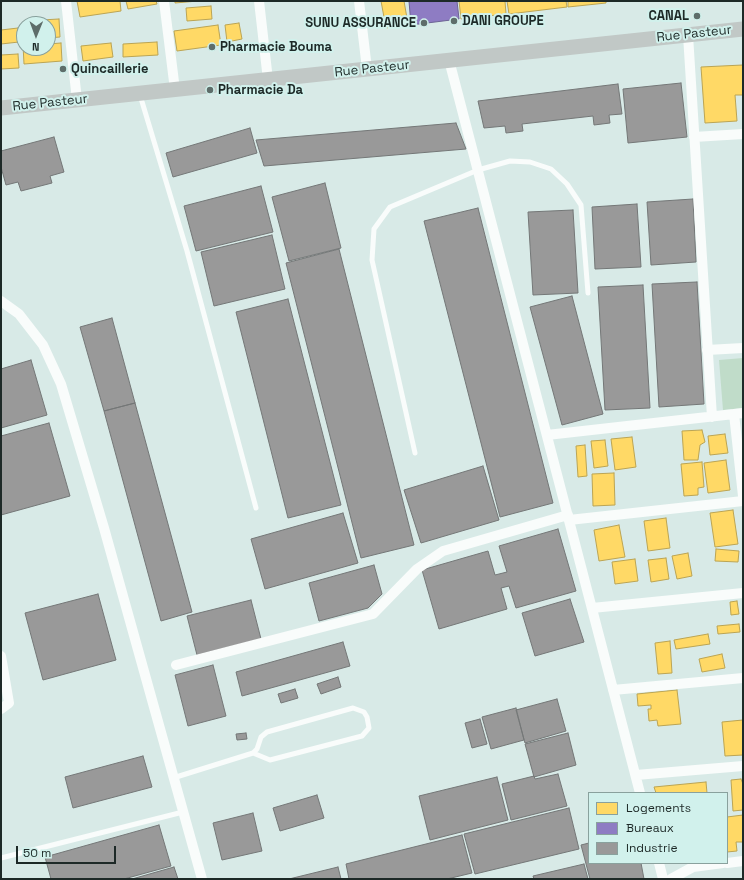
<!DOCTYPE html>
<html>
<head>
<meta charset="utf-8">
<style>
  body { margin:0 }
  #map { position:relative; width:744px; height:880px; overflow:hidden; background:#d8eae7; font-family:"Space Grotesk",sans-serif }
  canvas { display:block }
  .frame { position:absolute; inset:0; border:2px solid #1d2927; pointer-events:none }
  .legend { position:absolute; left:588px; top:792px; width:140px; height:72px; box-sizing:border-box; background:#d1f1ec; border:1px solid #89a19d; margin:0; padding:5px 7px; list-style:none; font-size:12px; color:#1d2927 }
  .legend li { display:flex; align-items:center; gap:8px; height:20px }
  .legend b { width:20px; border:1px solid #89a19d }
  .north { position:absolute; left:16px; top:16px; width:40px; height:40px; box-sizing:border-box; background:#d1f1ec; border:1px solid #89a19d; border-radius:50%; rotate:181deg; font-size:11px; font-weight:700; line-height:16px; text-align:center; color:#1d2927 }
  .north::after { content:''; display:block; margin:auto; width:14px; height:18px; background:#5e6d6a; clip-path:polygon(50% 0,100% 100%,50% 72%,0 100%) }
  .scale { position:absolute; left:16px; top:846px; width:100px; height:18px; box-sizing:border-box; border:2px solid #1d2927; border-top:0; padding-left:5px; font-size:12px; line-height:14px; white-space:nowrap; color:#1d2927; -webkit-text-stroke:3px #d1f1ec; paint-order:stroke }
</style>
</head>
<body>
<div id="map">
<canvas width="744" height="880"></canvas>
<div class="frame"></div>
<ul class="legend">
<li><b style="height:11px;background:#ffd966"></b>Logements</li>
<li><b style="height:11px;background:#8e7cc3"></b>Bureaux</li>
<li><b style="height:11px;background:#999"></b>Industrie</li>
</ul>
<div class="north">N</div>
<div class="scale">50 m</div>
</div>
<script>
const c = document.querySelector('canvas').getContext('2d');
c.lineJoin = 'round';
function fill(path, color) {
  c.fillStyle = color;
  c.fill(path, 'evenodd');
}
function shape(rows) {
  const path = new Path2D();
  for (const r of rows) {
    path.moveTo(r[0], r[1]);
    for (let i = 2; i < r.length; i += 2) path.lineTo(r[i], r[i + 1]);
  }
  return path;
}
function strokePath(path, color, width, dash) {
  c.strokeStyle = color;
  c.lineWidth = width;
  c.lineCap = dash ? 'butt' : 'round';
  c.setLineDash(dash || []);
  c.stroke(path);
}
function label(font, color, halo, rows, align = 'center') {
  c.font = font + ' "Space Grotesk",sans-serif';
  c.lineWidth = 4;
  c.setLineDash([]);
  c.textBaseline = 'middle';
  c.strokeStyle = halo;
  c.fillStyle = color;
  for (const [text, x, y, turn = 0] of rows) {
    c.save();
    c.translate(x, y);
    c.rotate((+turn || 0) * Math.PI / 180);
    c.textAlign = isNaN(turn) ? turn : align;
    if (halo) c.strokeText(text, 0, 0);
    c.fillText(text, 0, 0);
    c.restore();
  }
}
fill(shape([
  [743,358,743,408,723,410,719,360]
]), '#c0dcc9');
const homes = shape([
  [77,1,120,1,121,11,80,17,77,1],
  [126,1,156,1,157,4,128,9,126,1],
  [175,1,198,1,175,3,175,1],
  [381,1,404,1,408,24,386,28,381,1],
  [459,1,505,1,506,14,461,19,459,1],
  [507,1,566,1,567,7,509,14,507,1],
  [568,1,606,1,606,3,568,7,568,1],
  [211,6,212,19,187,21,186,8,211,6],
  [59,19,60,37,48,38,48,24,24,24,24,21,59,19],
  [239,23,242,39,227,42,225,25,239,23],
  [218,25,221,45,177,51,174,31,218,25],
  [18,28,19,42,1,44,1,30,18,28],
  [157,42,158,55,123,57,123,44,157,42],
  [61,43,62,61,24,64,23,45,24,48,48,48,48,44,61,43],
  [111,43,113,57,83,61,81,46,111,43],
  [18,54,19,68,1,69,1,55,18,54],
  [743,65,743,95,735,95,737,121,705,123,701,67,743,65],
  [702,430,705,442,700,445,698,460,684,460,682,431,702,430],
  [725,434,728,453,710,455,708,436,725,434],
  [632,437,636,467,615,470,611,439,632,437],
  [605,440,608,466,594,468,591,441,605,440],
  [585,445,587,476,578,477,576,446,585,445],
  [726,460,730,490,708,493,704,463,726,460],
  [702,462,704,487,698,488,698,495,684,496,681,464,702,462],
  [614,473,615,505,593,506,592,474,614,473],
  [733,510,738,544,715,547,710,513,733,510],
  [666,518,670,548,648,551,644,521,666,518],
  [619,525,625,557,599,561,594,530,619,525],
  [716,549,739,551,738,562,715,561,716,549],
  [688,553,692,576,677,579,672,556,688,553],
  [666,558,669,579,651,582,648,560,666,558],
  [635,559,638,581,615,584,612,562,635,559],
  [737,601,739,614,731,615,730,602,737,601],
  [739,624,740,632,718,634,717,626,739,624],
  [708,634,710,644,676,649,674,640,708,634],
  [670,641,672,673,658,674,655,643,670,641],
  [722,654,725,668,702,672,699,659,722,654],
  [677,690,681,724,658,726,657,720,649,721,648,709,651,709,651,705,638,706,637,694,677,690],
  [743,720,743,755,725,756,722,722,743,720],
  [741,779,743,784,743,810,733,811,731,780,741,779],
  [706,782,707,793,656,793,654,787,706,782],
  [743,815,743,842,736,842,737,851,727,852,727,817,743,815]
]);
fill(homes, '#ffd966');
strokePath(homes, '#bba453', 1);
const offices = shape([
  [409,1,457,1,459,19,411,25,409,1]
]);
fill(offices, '#8e7cc3');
strokePath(offices, '#6c6394', 1);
const industry = shape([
  [681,83,687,137,628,143,623,89,681,83],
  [618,84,622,114,609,115,610,123,594,125,593,116,522,124,523,131,506,133,505,126,484,128,478,101,618,84],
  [456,123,466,149,264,166,256,140,456,123],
  [250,128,257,153,173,177,166,153,250,128],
  [54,137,64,172,50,176,52,183,21,191,18,182,6,185,1,167,1,151,54,137],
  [325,183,341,248,289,261,272,197,325,183],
  [261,186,273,232,196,251,184,206,261,186],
  [693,199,696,262,651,265,647,202,693,199],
  [637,204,641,267,595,269,592,207,637,204],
  [478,208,553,503,500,517,424,221,478,208],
  [573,210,578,293,533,295,528,212,573,210],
  [272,235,285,289,214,306,201,252,272,235],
  [339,249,414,545,361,558,286,263,339,249],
  [697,282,704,404,659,407,652,284,697,282],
  [643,285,650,408,605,410,598,287,643,285],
  [572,296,603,414,562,425,530,307,572,296],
  [288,299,341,505,288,518,236,312,288,299],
  [112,318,135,403,104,411,80,327,112,318],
  [31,360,47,415,1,428,1,369,31,360],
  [135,403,192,612,161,621,104,411,135,403],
  [49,423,70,496,1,515,1,436,49,423],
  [483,466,499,520,421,543,404,490,483,466],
  [343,513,358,563,265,589,251,539,343,513],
  [558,529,576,591,516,608,509,586,501,588,507,609,439,629,422,570,488,551,495,575,507,572,499,546,558,529],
  [374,565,382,594,368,608,319,621,309,583,374,565],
  [98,594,116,660,43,680,25,613,98,594],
  [570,599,584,642,535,656,522,613,570,599],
  [251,600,261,639,197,655,187,616,251,600],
  [343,642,350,666,242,696,236,672,343,642],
  [213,665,226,716,188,726,175,675,213,665],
  [338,677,341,687,321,694,317,684,338,677],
  [295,689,298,698,281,703,278,694,295,689],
  [557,699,566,731,525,743,516,710,557,699],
  [516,708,524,740,491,749,482,717,516,708],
  [480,719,487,744,472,748,465,723,480,719],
  [246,733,247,739,237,740,236,734,246,733],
  [568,733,576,765,534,777,525,744,568,733],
  [143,756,152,787,73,808,65,777,143,756],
  [558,774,567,806,511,820,502,784,534,776,535,779,558,774],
  [497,777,508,820,430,840,419,796,497,777],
  [317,795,324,818,280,831,273,808,317,795],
  [569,808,579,849,475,874,464,834,569,808],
  [253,813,262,851,222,860,213,823,253,813],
  [159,825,171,866,124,879,51,879,45,857,159,825],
  [462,835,472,873,447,879,349,879,346,864,462,835],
  [589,843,589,863,641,863,644,879,590,879,581,845,589,843],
  [584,864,588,879,534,879,533,876,584,864],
  [174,867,178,879,132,879,174,867],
  [338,867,341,879,289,879,338,867]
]);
fill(industry, '#999');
strokePath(industry, '#747777', 1);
strokePath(shape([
  [140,95,187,251,256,508],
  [415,453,372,260,374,229,390,207,478,170,510,161,530,162,551,169,567,184,581,205,588,293],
  [173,778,253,753,270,760,362,736,369,728,367,717,364,712,353,708,267,732,261,737,257,749,253,753],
  [1,858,183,812]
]), '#f9fcfb', 5);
strokePath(shape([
  [66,1,77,100],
  [164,1,175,90],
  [259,1,268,80],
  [359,1,367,69],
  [688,35,712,417],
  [449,60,640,793],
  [694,137,743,134],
  [1,301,19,314,43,345,61,384,104,528,202,879],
  [707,350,743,348],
  [734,414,743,496],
  [547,435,743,413],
  [569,520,743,501],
  [592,608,743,593],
  [1,656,9,703,1,709],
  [176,665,373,614,417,569,443,551,568,515],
  [613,690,743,678],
  [636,775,743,766],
  [659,863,663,879],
  [727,863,743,861],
  [671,879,693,867,723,863]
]), '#f9fcfb', 10);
strokePath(shape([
  [1,108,743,29]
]), '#c1c8c6', 15);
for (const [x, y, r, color] of [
  [697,16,4,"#5e6d6a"],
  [454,21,4,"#5e6d6a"],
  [424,23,4,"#5e6d6a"],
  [212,47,4,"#5e6d6a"],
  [63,69,4,"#5e6d6a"],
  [210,90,4,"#5e6d6a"]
]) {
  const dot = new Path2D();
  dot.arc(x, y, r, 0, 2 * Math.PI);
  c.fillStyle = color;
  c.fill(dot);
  strokePath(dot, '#d1f1ec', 1.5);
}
label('bold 13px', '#1d2927', '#d1f1ec', [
  ["CANAL",689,16,"right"],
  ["DANI GROUPE",462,21],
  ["SUNU ASSURANCE",416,23,"right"],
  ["Pharmacie Bouma",220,47],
  ["Quincaillerie",71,69],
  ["Pharmacie Da",218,90]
], 'left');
label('13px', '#1d2927', '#d1f1ec', [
  ["Rue Pasteur",694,34,-6],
  ["Rue Pasteur",372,69,-6],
  ["Rue Pasteur",50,103,-6]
]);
</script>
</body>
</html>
